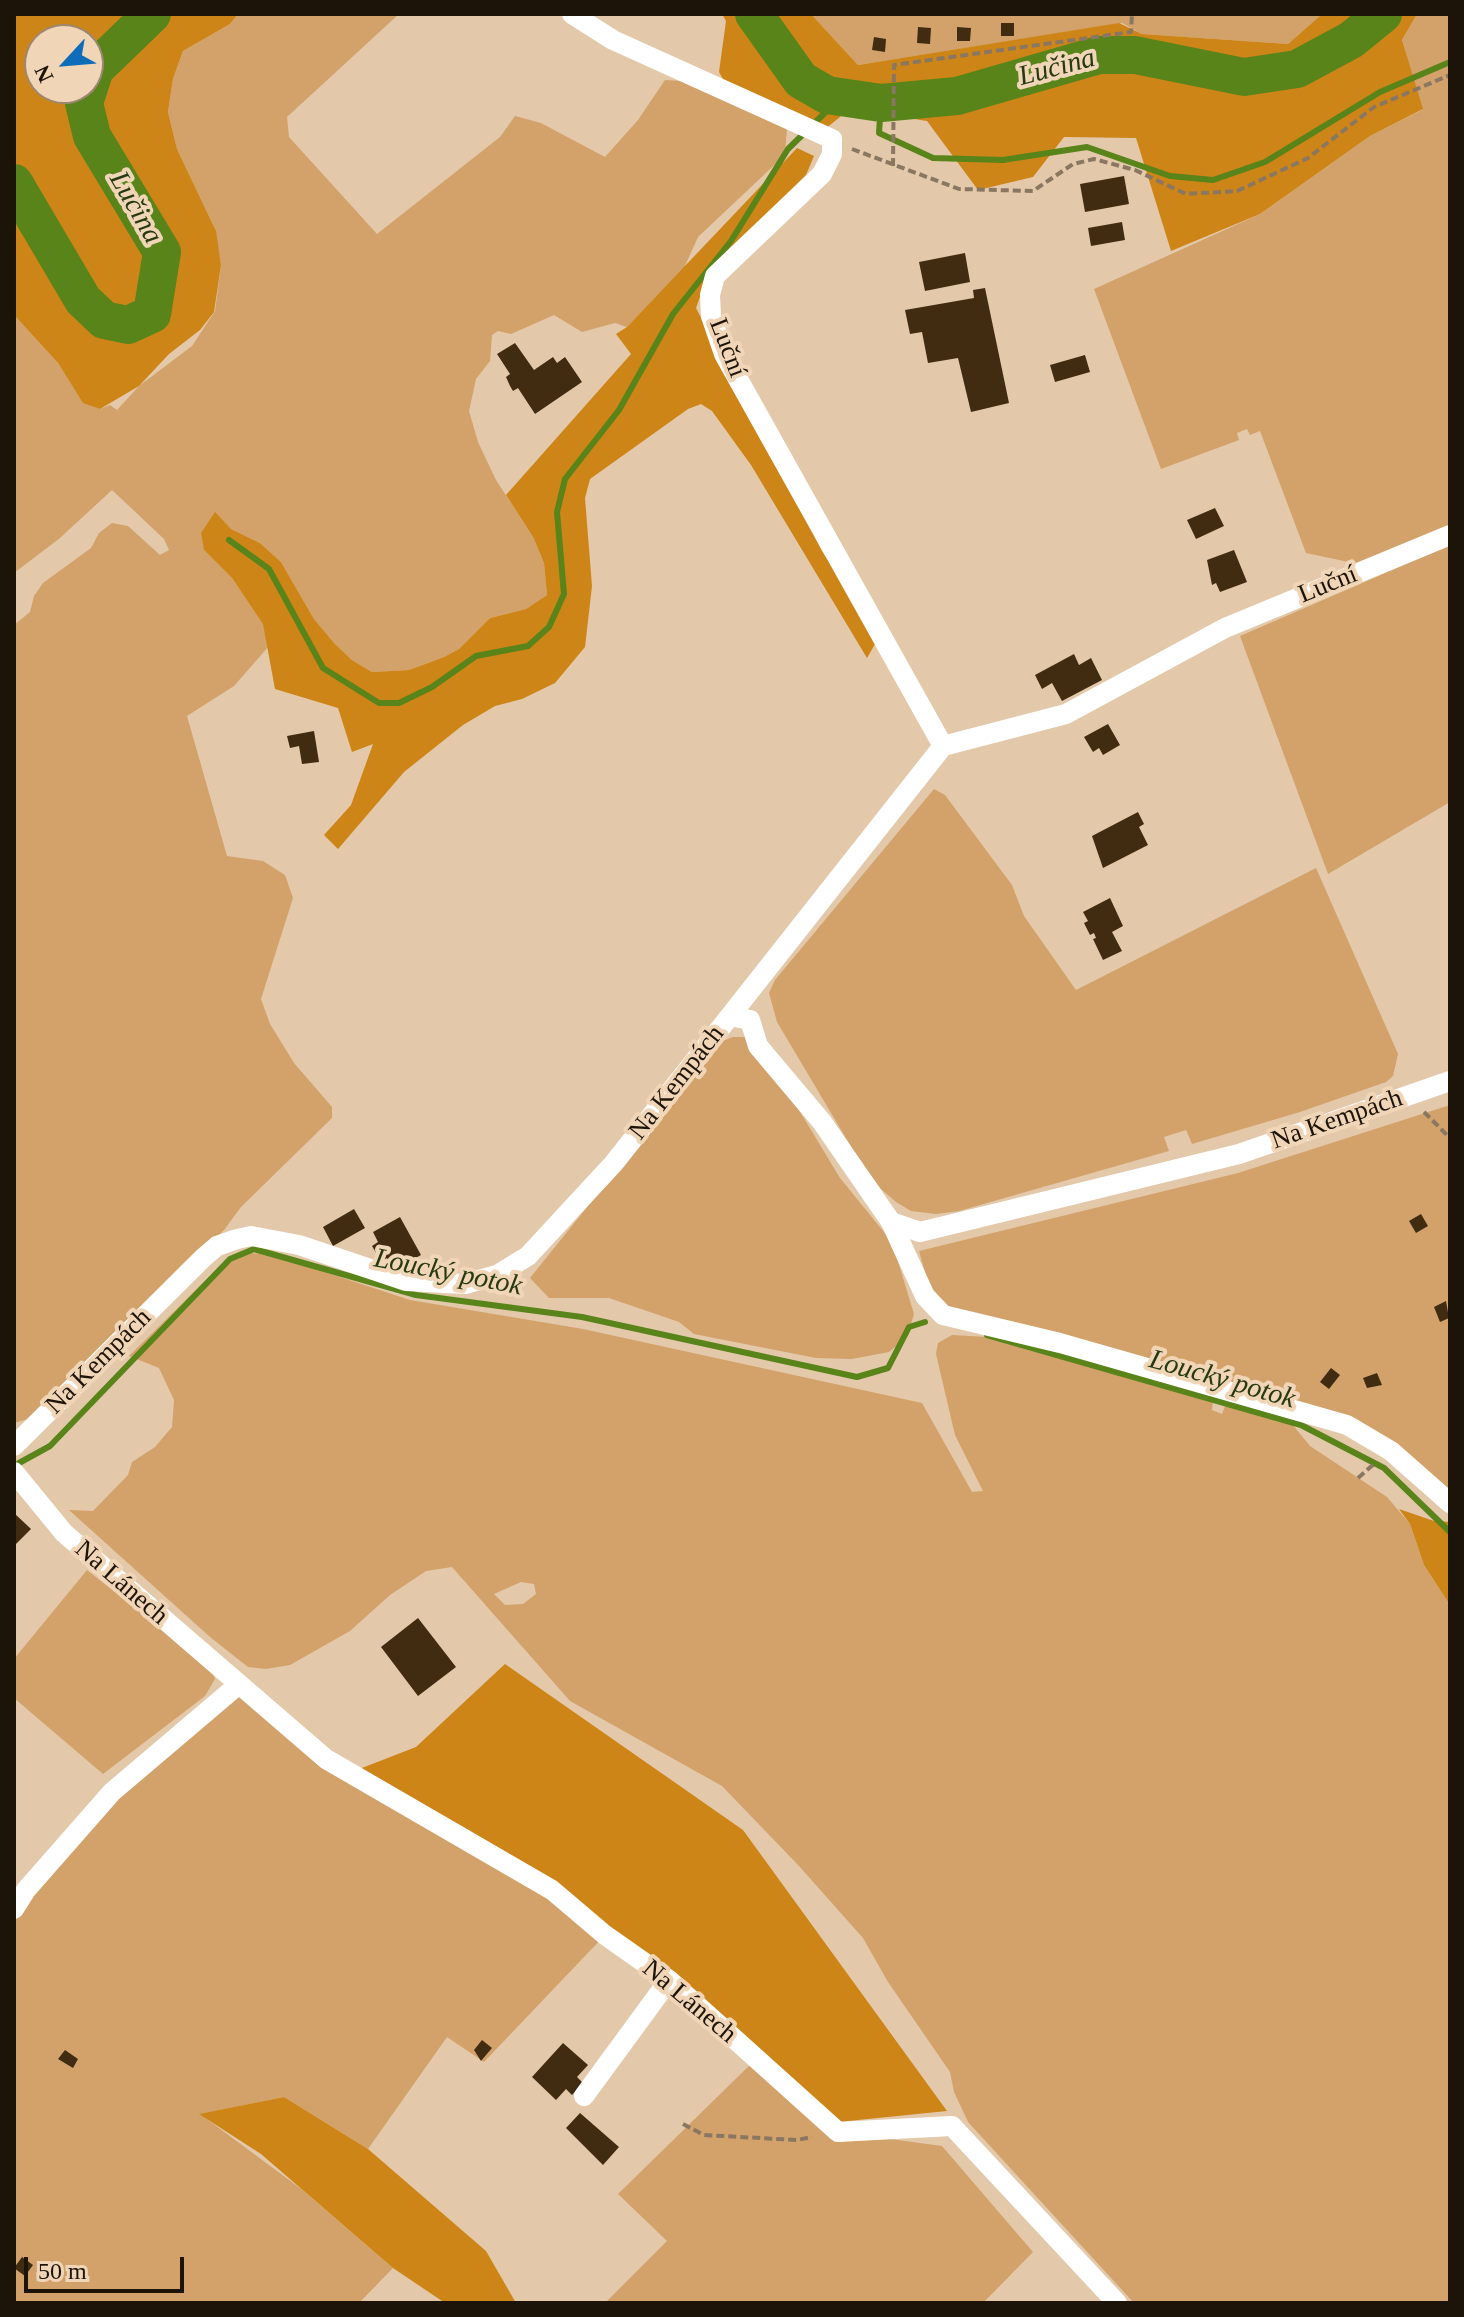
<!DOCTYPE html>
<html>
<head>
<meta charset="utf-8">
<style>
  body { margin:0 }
  #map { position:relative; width:1464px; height:2317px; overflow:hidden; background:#e3c8aa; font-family:Georgia,serif }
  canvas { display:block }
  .frame { position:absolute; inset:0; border:16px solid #1d1409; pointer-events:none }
  .north { position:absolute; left:24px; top:24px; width:80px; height:80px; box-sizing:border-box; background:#f0d5b7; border:2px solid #9c8871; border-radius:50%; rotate:244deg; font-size:22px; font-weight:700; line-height:32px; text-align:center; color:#1d1409 }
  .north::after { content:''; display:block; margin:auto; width:28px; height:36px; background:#0e6db9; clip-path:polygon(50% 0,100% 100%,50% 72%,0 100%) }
  .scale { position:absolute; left:24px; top:2257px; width:160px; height:36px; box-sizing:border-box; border:4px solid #1d1409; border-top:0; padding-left:10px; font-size:24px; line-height:28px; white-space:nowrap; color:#1d1409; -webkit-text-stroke:6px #f0d5b7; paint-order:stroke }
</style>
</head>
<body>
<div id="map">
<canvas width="1464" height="2317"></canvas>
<div class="frame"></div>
<div class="north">N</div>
<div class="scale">50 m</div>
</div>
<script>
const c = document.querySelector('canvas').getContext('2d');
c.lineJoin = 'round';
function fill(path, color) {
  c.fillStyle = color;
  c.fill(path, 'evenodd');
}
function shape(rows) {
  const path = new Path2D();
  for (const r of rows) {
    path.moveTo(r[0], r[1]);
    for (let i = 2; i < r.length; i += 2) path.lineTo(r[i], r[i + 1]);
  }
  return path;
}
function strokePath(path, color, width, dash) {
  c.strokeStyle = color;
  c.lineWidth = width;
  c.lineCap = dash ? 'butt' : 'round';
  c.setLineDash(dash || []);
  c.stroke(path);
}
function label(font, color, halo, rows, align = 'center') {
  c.font = font + ' Georgia,serif';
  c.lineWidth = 8;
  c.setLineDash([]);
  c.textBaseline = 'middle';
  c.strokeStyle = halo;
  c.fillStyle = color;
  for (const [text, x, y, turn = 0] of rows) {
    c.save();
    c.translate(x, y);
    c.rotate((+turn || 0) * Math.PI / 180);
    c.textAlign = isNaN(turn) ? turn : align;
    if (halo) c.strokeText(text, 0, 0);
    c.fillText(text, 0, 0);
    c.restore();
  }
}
fill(shape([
  [238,14,399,14,287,117,289,137,377,234,500,137,515,116,541,123,605,157,638,120,665,80,682,81,787,128,785,155,698,237,684,268,627,327,615,323,582,332,554,315,511,334,498,331,492,335,490,361,476,379,469,411,478,442,496,480,533,537,544,563,547,595,526,609,490,618,459,649,444,657,409,670,372,672,352,660,335,644,314,619,281,562,260,543,231,529,204,550,232,578,265,626,269,646,234,686,187,716,227,856,263,861,285,875,293,898,261,999,270,1024,294,1063,332,1107,332,1118,241,1207,224,1230,28,1419,14,1423,14,625,30,612,34,596,43,583,91,548,99,533,112,523,128,526,160,555,169,550,164,539,112,490,60,538,14,573,14,315,58,363,83,402,100,409,110,405,117,410,139,386,192,346,215,311,221,265,215,229,177,149,168,112,173,79,183,51,230,24],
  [811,14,1322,14,1288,44,1142,34,1122,23,858,65],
  [1417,14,1450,14,1450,532,1358,564,1306,553,1260,431,1250,435,1247,429,1237,433,1239,440,1161,469,1094,289,1260,214,1370,136,1422,110,1402,40],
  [1450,545,1450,802,1328,874,1240,636],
  [934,789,945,795,1012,885,1024,916,1076,990,1316,868,1398,1054,1393,1076,1386,1082,1300,1112,1192,1144,1186,1130,1164,1137,1169,1151,959,1211,936,1214,911,1211,896,1202,881,1189,856,1155,777,1022,769,993,775,980],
  [733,1037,746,1037,776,1072,840,1178,892,1242,914,1314,907,1337,889,1352,852,1359,816,1358,694,1334,679,1322,609,1298,549,1298,530,1278,720,1042],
  [1450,1105,1450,1492,1371,1430,935,1306,919,1251,1238,1173],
  [248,1253,270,1254,410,1300,583,1329,922,1403,972,1492,983,1491,955,1435,936,1354,938,1343,952,1335,987,1337,1213,1401,1212,1410,1222,1414,1226,1403,1292,1424,1310,1446,1387,1497,1410,1524,1424,1565,1450,1605,1450,2303,1134,2303,968,2122,954,2092,950,2072,888,1982,863,1938,799,1866,722,1786,570,1701,452,1567,426,1571,390,1595,350,1631,290,1665,266,1669,248,1667,210,1637,69,1510,93,1511,128,1475,132,1462,155,1447,172,1427,174,1400,159,1368,129,1356,220,1266,235,1255],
  [521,1582,534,1584,536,1594,523,1604,505,1605,494,1594],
  [87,1570,211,1668,215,1679,205,1696,103,1774,14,1698,14,1659],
  [238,1685,326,1759,605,1935,484,2062,447,2037,368,2149,284,2097,200,2114,300,2188,393,2268,359,2303,14,2303,14,1909,112,1792],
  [754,2061,838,2132,942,2146,1033,2252,983,2303,605,2303,667,2241,618,2194]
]), '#d2a26a');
fill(shape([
  [14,14,238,14,230,24,183,51,173,79,168,112,177,149,216,231,221,265,214,312,200,330,169,354,139,386,100,409,83,403,58,363,14,315],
  [88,40,88,88,40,88,40,40],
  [722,14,811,14,858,65,1119,23,1142,34,1288,44,1322,14,1417,14,1402,40,1423,109,1370,136,1260,214,1171,251,1136,138,1064,137,1033,177,978,190,927,121,850,109,825,129,736,102,719,72,726,21],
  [797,148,814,156,806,175,707,277,696,308,822,551,878,639,867,658,751,465,712,411,701,404,688,409,590,479,585,498,592,586,585,647,555,683,522,699,495,706,463,725,404,772,338,849,324,835,351,805,373,744,352,752,338,708,275,689,263,624,232,578,204,550,201,533,215,512,231,529,260,543,281,562,314,619,335,644,352,660,372,672,409,670,444,657,459,649,490,618,526,609,547,595,544,563,533,537,506,495,631,354,616,334,627,327],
  [1399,1509,1434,1521,1450,1522,1450,1605,1424,1565,1410,1524],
  [505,1664,743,1830,947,2111,828,2123,552,1890,349,1773,416,1747],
  [284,2097,368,2149,486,2251,516,2303,445,2303,393,2268,261,2154,199,2114]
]), '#cd8517');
strokePath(shape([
  [881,103,879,133,933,158,1003,160,1087,147,1170,176,1213,180,1265,162,1380,92,1450,62],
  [229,540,269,569,323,668,379,703,399,703,432,687,476,656,528,646,549,627,564,594,557,512,565,479,619,410,673,314,731,241,788,149,840,98],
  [987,1335,1301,1425,1384,1468,1450,1532],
  [19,1463,50,1446,230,1259,254,1249,416,1295,582,1317,857,1377,888,1368,909,1327,925,1322]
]), '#588419', 6);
strokePath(shape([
  [754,14,801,80,827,95,881,103,957,96,1099,55,1135,55,1244,77,1297,69,1351,40,1383,14],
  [14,183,83,300,104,320,128,325,152,314,162,252,92,136,84,103,95,69,152,14]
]), '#588419', 38);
fill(shape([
  [1001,23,1014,23,1014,36,1001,36],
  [918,27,931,28,930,44,917,43],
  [957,27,971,28,970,41,957,41],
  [874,37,886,39,885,52,872,50],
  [1124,176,1129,204,1085,212,1080,184],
  [1122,222,1125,240,1091,246,1088,228],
  [965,253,970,282,925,291,919,262],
  [985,288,1009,403,971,412,958,358,928,363,922,332,910,334,905,310,974,298,973,290],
  [515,343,534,370,553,357,557,363,565,357,582,382,535,414,518,388,513,391,510,386,506,377,510,374,497,354],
  [1085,355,1090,372,1055,382,1050,365],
  [1215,508,1224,526,1196,539,1187,520],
  [1234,550,1247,582,1220,592,1216,583,1212,585,1207,560],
  [1074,654,1079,665,1091,658,1102,680,1062,701,1052,683,1042,689,1035,675],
  [1108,724,1120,745,1103,755,1099,748,1093,752,1084,737],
  [314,731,319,762,302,764,299,746,290,748,287,736],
  [1138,812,1144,824,1139,827,1148,845,1103,868,1092,836],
  [1110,898,1123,926,1112,932,1122,951,1103,960,1093,939,1096,938,1094,933,1090,935,1084,923,1088,921,1083,912],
  [354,1209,365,1228,333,1246,323,1227],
  [1421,1214,1428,1226,1416,1233,1409,1221],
  [400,1217,421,1255,394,1270,387,1258,381,1261,372,1246,378,1242,373,1232],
  [1446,1301,1449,1318,1440,1322,1434,1307],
  [1331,1368,1340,1375,1329,1389,1320,1382],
  [1377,1373,1382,1385,1367,1388,1363,1378],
  [14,1513,31,1529,14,1546],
  [418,1618,456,1667,418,1696,381,1647],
  [482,2040,492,2048,481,2061,474,2050],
  [563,2043,588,2065,577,2077,583,2083,572,2095,566,2089,556,2100,532,2077],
  [65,2050,78,2059,73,2068,58,2059],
  [580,2113,619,2147,603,2165,566,2128],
  [22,2257,33,2265,25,2276,14,2268]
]), '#412c12');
strokePath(shape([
  [852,149,959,189,1033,191,1073,164,1094,159,1135,170,1186,194,1237,191,1308,158,1374,107,1450,75],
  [893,166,894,65,1131,32,1132,14],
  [1424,1112,1450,1138],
  [1358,1478,1374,1464],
  [683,2124,704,2135,797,2140,812,2137]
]), '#8a7762', 4, [8, 4]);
strokePath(shape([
  [572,14,613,40,832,139,832,154,822,174,715,276,710,295,711,316,724,354,943,746],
  [730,1016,943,746,1066,714,1225,628,1450,535],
  [891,1222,925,1296,943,1315,1060,1343,1347,1425,1391,1451,1450,1503],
  [14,1446,203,1258,217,1246,237,1239,251,1236,299,1245,406,1281,465,1284,497,1275,528,1256,614,1163,730,1016,750,1020,758,1046,822,1122,891,1222,920,1232,1239,1154,1450,1081],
  [14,1472,64,1533,326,1759,552,1890,605,1935,669,1980,838,2132,952,2126,1117,2303],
  [14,1909,26,1890,112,1792,238,1685],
  [584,2096,669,1980]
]), '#fff', 20);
label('26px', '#1d1409', '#f0d5b7', [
  ["Luční",727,348,69],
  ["Luční",1328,585,-22],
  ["Na Kempách",677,1083,-52],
  ["Na Kempách",1337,1120,-19],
  ["Na Kempách",99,1362,-45],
  ["Na Lánech",121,1583,41],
  ["Na Lánech",689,2002,40]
]);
label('italic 28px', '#263910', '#f0d5b7', [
  ["Lučina",1057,68,-15],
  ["Lučina",135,208,60],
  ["Loucký potok",448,1273,11],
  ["Loucký potok",1222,1380,16]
]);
</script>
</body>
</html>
